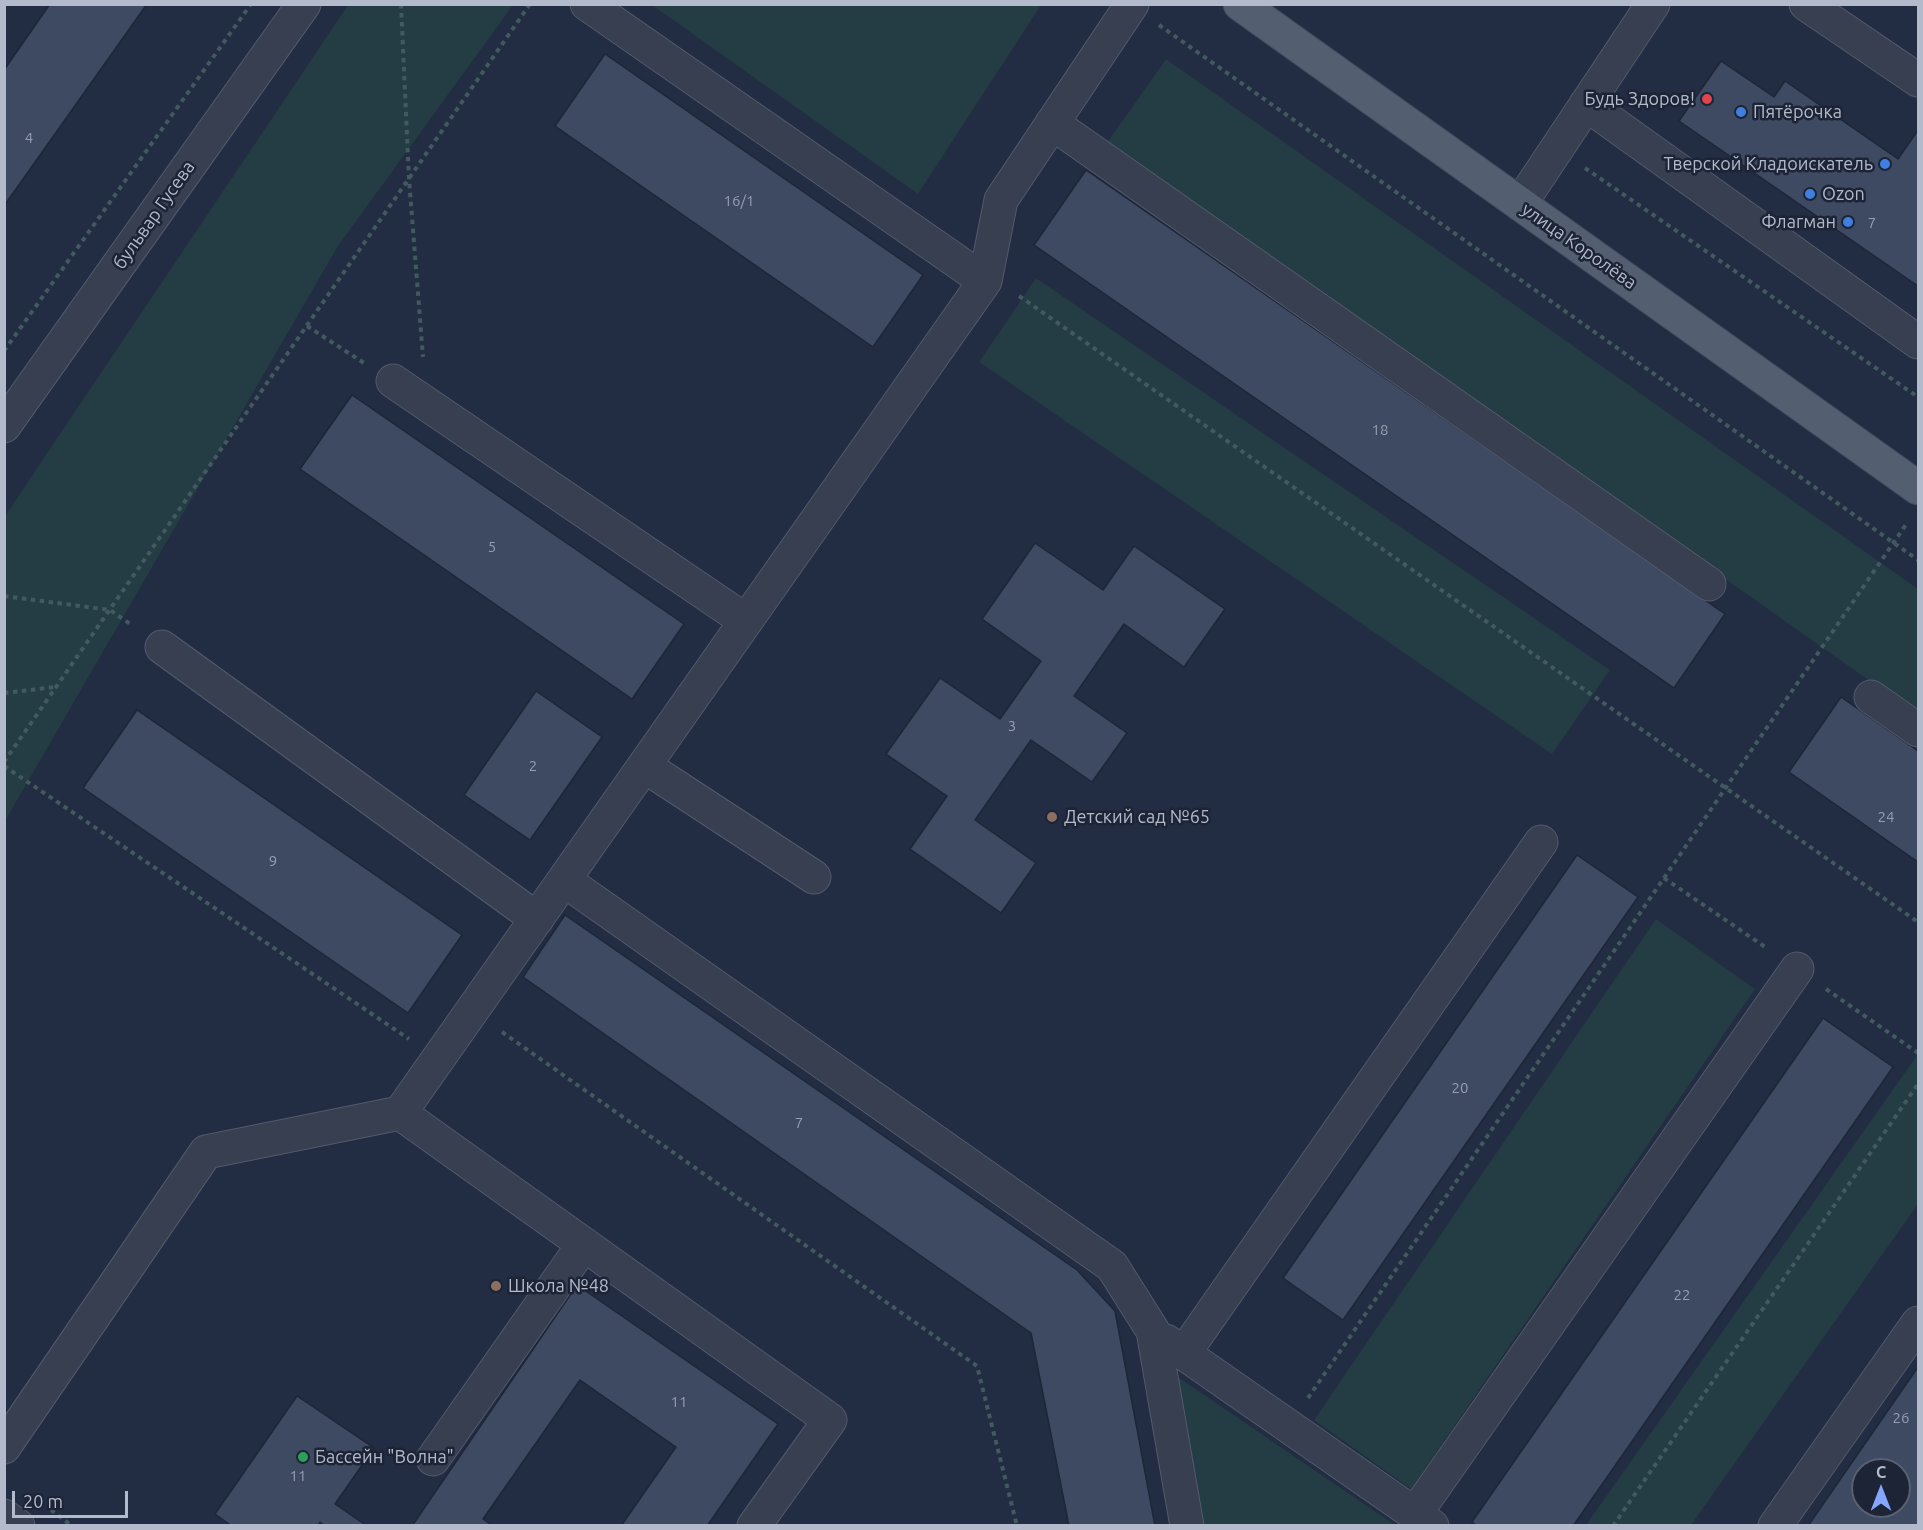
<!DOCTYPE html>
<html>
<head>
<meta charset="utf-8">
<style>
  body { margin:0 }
  #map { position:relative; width:1923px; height:1530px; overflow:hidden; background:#222c42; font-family:Ubuntu,sans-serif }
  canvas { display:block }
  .frame { position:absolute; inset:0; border:6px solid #b3bacc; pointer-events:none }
  .north { position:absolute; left:1851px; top:1458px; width:60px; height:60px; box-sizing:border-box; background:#1c2436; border:2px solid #586072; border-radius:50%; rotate:0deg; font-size:16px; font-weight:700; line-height:24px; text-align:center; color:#b3bacc }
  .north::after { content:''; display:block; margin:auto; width:21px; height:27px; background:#85a7ff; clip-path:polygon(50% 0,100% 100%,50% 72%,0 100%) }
  .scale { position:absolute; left:12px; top:1491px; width:116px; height:27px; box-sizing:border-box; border:3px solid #b3bacc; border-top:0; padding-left:8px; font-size:18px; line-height:21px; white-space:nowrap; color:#b3bacc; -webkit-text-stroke:4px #1c2436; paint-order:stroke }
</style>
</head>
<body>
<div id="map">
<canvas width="1923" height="1530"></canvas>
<div class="frame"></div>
<div class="north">С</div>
<div class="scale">20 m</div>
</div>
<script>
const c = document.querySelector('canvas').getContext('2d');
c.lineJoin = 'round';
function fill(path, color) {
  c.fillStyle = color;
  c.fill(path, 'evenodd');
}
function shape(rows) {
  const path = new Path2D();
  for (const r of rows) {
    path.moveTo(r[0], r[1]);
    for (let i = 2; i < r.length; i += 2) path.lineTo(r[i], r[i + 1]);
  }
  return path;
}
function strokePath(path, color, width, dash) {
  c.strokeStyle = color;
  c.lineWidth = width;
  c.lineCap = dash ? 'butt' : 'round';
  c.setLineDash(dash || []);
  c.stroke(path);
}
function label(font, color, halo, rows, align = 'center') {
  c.font = font + ' Ubuntu,sans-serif';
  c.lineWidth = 5;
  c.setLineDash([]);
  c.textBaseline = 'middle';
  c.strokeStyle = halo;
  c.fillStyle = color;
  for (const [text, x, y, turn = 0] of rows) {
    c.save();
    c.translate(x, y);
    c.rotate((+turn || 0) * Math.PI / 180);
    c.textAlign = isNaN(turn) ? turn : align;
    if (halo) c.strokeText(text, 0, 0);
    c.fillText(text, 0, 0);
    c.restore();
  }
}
fill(shape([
  [348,5,513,5,338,246,5,821,5,516],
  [652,5,1041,5,918,194],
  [1166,59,1918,589,1918,715,1107,143],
  [1036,278,1610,670,1552,754,979,362],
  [1656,919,1755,989,1411,1489,1314,1420],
  [1918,1054,1918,1204,1691,1525,1586,1525],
  [1172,1373,1395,1525,1200,1525]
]), '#243c43');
const building = shape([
  [50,4,147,4,4,206,4,70,50,4],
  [605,54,923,275,873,347,555,126,605,54],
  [1721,61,1774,97,1785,81,1898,159,1918,130,1918,286,1679,121,1721,61],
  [1086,170,1725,614,1674,688,1034,245,1086,170],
  [352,395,684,624,632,699,300,469,352,395],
  [1035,543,1103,590,1134,546,1225,609,1184,667,1124,624,1074,696,1127,733,1092,782,1031,740,975,820,1036,863,1001,913,910,849,947,796,886,754,940,678,1000,719,1041,661,982,619,1035,543],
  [536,691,602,737,530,840,464,795,536,691],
  [1841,697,1918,751,1918,862,1789,772,1841,697],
  [137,710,462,935,408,1013,83,788,137,710],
  [1577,855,1638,897,1343,1320,1283,1278,1577,855],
  [565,915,1077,1270,1115,1311,1155,1526,1069,1526,1031,1333,523,977,565,915],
  [1823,1018,1893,1067,1573,1526,1477,1526,1472,1522,1823,1018],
  [577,1285,778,1424,707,1526,621,1526,676,1447,580,1380,483,1519,493,1526,412,1526,577,1285],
  [1918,1367,1918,1526,1808,1526,1918,1367],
  [1863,1470,1899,1470,1899,1506,1863,1506,1863,1470],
  [297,1396,374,1448,335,1504,367,1526,325,1526,320,1522,318,1526,232,1526,215,1514,297,1396]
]);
fill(building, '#3e4962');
strokePath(building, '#1e2638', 1.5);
const minor = shape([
  [587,4,985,281],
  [1806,4,1918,80],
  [1586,104,1918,342],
  [1052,123,1709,584],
  [1520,204,1653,4],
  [393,381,746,621],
  [4,426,304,4],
  [162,647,537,919],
  [1871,697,1918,730],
  [646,767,814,877],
  [564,880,1112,1266,1153,1331,1187,1526],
  [400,1113,830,1420,754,1526],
  [1166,1341,1432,1526],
  [1184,1353,1541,842],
  [4,1447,206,1152,400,1113,985,281,1001,200,1132,4],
  [433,1459,584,1244],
  [1415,1514,1797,969],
  [4,1516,18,1526],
  [1775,1526,1918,1323]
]);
const major = shape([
  [1240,4,1918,488]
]);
strokePath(minor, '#525a6c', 35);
strokePath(major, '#40485a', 35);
strokePath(shape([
  [401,4,409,179,423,357],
  [1159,25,1918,560],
  [1585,168,1918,397],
  [1019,296,1918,922],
  [307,326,364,363],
  [4,351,251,4],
  [4,596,110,610,133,626],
  [4,693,56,687],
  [4,762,530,4],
  [4,766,409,1039],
  [1664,878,1768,949],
  [1826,989,1918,1053],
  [502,1032,977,1366,1017,1526],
  [1308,1398,1907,523],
  [51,1510,72,1526],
  [1613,1526,1918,1084]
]), '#42595f', 4, [4.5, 4.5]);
strokePath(minor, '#373f51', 33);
strokePath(major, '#545e71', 33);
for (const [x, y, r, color] of [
  [1707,99,6,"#e0444e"],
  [1741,112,6,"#3f7fe0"],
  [1885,164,6,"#3f7fe0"],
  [1810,194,6,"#3f7fe0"],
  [1848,222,6,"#3f7fe0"],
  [1052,817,6,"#8d6e63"],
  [496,1286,6,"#8d6e63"],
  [303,1457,6,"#2e9e5b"]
]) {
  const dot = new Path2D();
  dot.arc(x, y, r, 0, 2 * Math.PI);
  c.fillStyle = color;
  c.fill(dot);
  strokePath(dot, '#1c2436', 2);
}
label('15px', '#969eb2', null, [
  ["4",29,138],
  ["16/1",739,201],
  ["7",1872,223],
  ["18",1380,430],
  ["5",492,547],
  ["3",1012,726],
  ["2",533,766],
  ["24",1886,817],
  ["9",273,861],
  ["20",1460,1088],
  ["7",799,1123],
  ["22",1682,1295],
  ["11",679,1402],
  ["26",1901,1418],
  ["11",298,1476]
]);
label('18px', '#b3bacc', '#1c2436', [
  ["Будь Здоров!",1695,99,"right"],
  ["Пятёрочка",1753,112],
  ["Тверской Кладоискатель",1873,164,"right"],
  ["Ozon",1822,194],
  ["Флагман",1836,222,"right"],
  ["Детский сад №65",1064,817],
  ["Школа №48",508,1286],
  ["Бассейн \"Волна\"",315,1457]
], 'left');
label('18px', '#b3bacc', '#1c2436', [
  ["бульвар Гусева",154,215,-55],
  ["улица Королёва",1579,246,35]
]);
</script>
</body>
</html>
